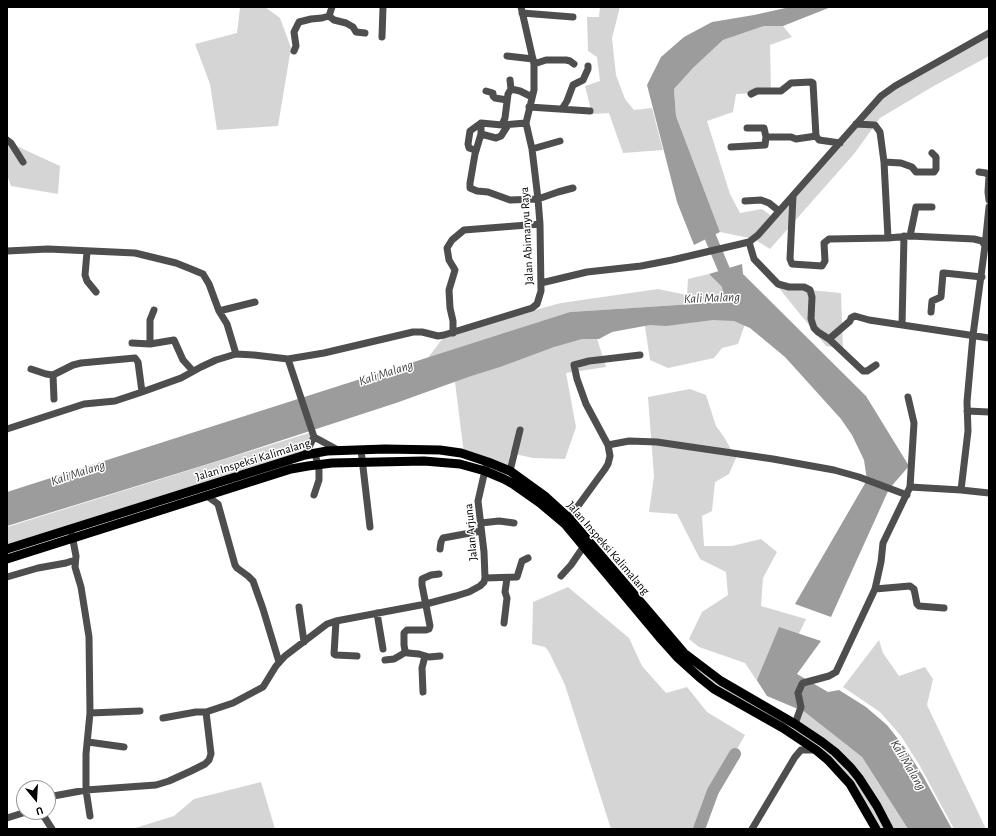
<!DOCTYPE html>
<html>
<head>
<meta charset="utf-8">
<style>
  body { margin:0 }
  #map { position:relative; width:996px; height:836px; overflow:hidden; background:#fff; font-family:"Alegreya Sans",sans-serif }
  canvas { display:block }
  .frame { position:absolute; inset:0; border:8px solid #000; pointer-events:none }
  .north { position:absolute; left:16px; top:780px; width:40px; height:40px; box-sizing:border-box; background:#fff; border:1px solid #999; border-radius:50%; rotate:162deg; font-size:11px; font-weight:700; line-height:16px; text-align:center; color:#000 }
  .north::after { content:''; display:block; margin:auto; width:14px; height:18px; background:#000; clip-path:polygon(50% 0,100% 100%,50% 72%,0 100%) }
</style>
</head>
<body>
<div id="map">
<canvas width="996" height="836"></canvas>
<div class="frame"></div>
<div class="north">U</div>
</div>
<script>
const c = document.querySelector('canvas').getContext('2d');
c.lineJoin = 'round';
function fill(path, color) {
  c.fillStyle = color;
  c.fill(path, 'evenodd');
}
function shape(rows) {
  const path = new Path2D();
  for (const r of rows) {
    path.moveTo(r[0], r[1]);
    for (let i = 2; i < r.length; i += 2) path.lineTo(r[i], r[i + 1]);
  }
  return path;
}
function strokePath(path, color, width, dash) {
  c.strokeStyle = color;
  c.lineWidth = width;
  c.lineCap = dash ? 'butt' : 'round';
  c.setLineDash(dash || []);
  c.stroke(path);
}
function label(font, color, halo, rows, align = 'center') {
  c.font = font + ' "Alegreya Sans",sans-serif';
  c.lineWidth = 3;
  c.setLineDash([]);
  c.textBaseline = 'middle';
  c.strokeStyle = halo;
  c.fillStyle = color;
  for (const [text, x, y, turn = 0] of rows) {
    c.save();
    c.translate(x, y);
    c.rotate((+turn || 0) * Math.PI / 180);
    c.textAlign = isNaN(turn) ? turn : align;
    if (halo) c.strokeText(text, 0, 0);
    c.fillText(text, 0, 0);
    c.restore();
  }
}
fill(shape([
  [242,7,265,7,280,18,291,48,278,126,217,130,210,84,195,44,237,33,240,8],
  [600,7,620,7,612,38,616,75,625,99,634,110,652,108,663,150,623,153,609,113,592,114,585,86,600,81,597,57,588,51,587,17,599,17],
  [764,26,783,26,792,37,770,45,771,92,736,94,733,112,707,121,730,194,740,213,762,209,774,218,837,148,865,120,874,103,884,94,989,35,989,56,932,87,880,118,854,154,770,249,754,239,720,232,676,116,674,89,693,68,723,40],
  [7,139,10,143,60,166,58,194,11,186,7,175],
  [709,274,722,287,724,302,570,312,427,359,446,334,561,303,658,289,687,295,688,279],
  [778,287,841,293,843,349,826,346],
  [750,310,738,344,722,348,714,358,668,368,650,360,643,314],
  [594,329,606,367,566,373,576,427,565,459,533,458,510,453,507,472,464,454,453,366],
  [690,389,706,395,716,426,724,437,736,458,729,474,715,482,712,511,702,516,704,546,732,546,761,539,777,552,763,578,761,606,806,619,784,665,767,696,745,663,699,647,689,639,702,612,728,595,726,572,700,559,677,514,649,512,654,476,648,397],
  [312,432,305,455,7,549,7,527],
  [568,587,629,638,642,666,666,693,687,687,707,712,745,735,713,791,699,829,611,829,565,685,549,652,545,647,532,644,533,602],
  [879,640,883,653,899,676,925,667,933,679,927,705,986,829,954,829,920,766,901,736,880,712,843,687],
  [684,653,795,724,801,708,862,757,908,829,876,829,859,798,816,750,699,677],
  [261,782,275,829,132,829,174,816,194,799]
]), '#d5d5d5');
fill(shape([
  [790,7,831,7,783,26,764,26,723,40,693,68,674,89,676,116,720,232,694,245,677,202,647,85,661,57,684,37,712,22,754,15],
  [742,264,743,274,866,396,909,466,889,489,831,617,795,604,867,480,864,460,852,435,841,419,785,357,750,328,734,321,713,320,666,326,650,325,612,332,599,339,582,339,554,347,500,367,471,376,396,403,221,460,7,526,7,492,570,312,724,302,722,287,709,274],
  [779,627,821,641,797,674,828,692,839,690,866,707,887,725,905,748,923,776,952,829,908,829,862,757,805,712,767,696,757,680]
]), '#9c9c9c');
strokePath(shape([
  [681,57,691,44,720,31,734,26],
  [704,222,730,284],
  [714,312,750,310,759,318],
  [861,422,889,462,883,476],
  [699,829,713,791,735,754]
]), '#9c9c9c', 12);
strokePath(shape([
  [522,13,573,17],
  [329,16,334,20,346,23,353,27,356,32,365,33],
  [382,37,383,7],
  [294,51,296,46,294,32,299,22,311,19,322,18,329,16,332,7],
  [507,56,533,59],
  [534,64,546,60,566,60,570,61,574,64],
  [510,80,511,89],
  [486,91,493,93,493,96,495,98,507,100],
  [751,94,757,91,781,91,791,83,811,82,813,83,816,136,819,140,840,143],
  [529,107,590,111],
  [562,109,567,101,573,85,583,80,588,69,588,66],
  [481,123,481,134,475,154,470,183,470,188,477,191,488,192,510,200,538,199,558,192,573,188],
  [856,124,875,125,880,132,884,162,888,238,910,236,974,239,982,241,985,246,973,335,967,402,968,431,961,490],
  [502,125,505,118,508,94,511,89,520,91,532,97],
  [747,128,764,128,766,137],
  [481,134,496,138,501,136,508,125],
  [7,140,11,143,23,162],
  [731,147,765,145,766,137,791,137,796,139,816,136],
  [532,149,560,141],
  [475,150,469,148,468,144,470,131,481,123,502,125,526,123],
  [884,162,901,163,912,167,916,172,934,172,936,169,936,157,932,153],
  [979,172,986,173,989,176,988,192,989,200],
  [793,196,790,259,792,264,822,266,825,261,824,243,829,239,888,238],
  [745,201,761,200,769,203,779,211],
  [910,236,916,207,932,207],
  [749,242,754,259,778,284,789,287,804,287,810,290,812,297,811,319,814,328,818,332,829,339,863,371,867,371,876,365],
  [985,246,989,207],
  [7,251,48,249,135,253,176,263,191,269,203,274,209,284,219,311,227,324,236,354],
  [87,252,85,275,87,281,96,292],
  [541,283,587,272,641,266,672,260,749,242,758,235,881,96,895,86,989,33],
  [219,311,255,302],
  [931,312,932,301,941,297,943,273,944,273,982,277],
  [902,325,904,236],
  [453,333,453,321,450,308,449,290,455,270,449,260,447,248,452,240,464,230,540,224],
  [829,339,850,321,851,318,855,316,869,320,989,338],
  [132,343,150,344,174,340,183,360,193,371],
  [150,344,150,320,154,310],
  [288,359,324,353,413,332,422,332,438,336,444,335,532,308,537,304,541,291,540,224,538,199,532,149,526,123,534,90,534,64,521,7],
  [31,369,46,374,53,375,73,365,81,363,135,358,138,362,142,392],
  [53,375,54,399],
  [967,411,989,412],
  [7,429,84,404,115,401,142,392,181,378,201,367,216,360,236,354,254,355,288,359,314,437,338,450],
  [608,445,629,441,657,442,773,459,834,470,859,477,907,495],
  [361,450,370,527],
  [305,455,314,437],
  [510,471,520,430],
  [910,487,961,490,989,493],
  [314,495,319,480,319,470,315,453],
  [207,496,218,504,235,565,237,568,248,576,253,581,263,609,279,662],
  [567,521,605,469,608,464,610,456,608,445,586,404,577,379,574,365,589,361,640,355],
  [481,523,499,521,514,523],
  [72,535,76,556,75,567,81,587,89,637,90,713,86,754,86,790,90,816],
  [440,549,441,542,443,538,481,531],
  [439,574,431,575,422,579,422,585,430,626,429,629,426,630,407,630,404,633,404,645,405,651,408,653,419,654,429,657,440,656],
  [561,576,571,565,586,543],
  [7,577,38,568,66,563,75,560],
  [485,578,517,577,522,561,528,558],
  [875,589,910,586,914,589,917,604,919,606,944,608],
  [299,607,304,642],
  [377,613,383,649],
  [336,621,334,654,336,655,357,656],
  [504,623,507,598,505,592,507,578],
  [385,660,394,659,406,652],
  [423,692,422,668,425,656],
  [90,713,140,711],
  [163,718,196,712,206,712],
  [795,724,801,707,798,693,802,684,803,683,829,676,836,672,875,589,881,562,883,543,910,487,914,423,908,397],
  [88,742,124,747],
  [48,797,86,790,156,785,169,781,191,771,205,764,209,760,211,754,206,712,233,703,263,687,276,666,285,656,327,624,336,621,426,604,456,596,469,592,480,586,484,582,485,578,484,552,478,501,486,466],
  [38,812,45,818,52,829],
  [7,818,26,812],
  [752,829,795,757,801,750,816,750]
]), '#4e4e4e', 7);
strokePath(shape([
  [7,549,305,455,327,451,385,449,440,450,461,453,488,462,510,471,546,497,569,518,684,653,721,681,795,724,822,742,835,752,851,768,859,778,877,806,889,829],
  [7,559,291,469,308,466,332,463,424,461,460,464,485,471,504,479,513,484,540,503,565,524,661,639,678,658,699,677,714,689,783,728,816,750,828,760,850,784,876,829]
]), '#000', 9);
label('12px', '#000', '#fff', [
  ["Jalan Abimanyu Raya",527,236,-93],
  ["Jalan Inspeksi Kalimalang",253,460,-17],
  ["Jalan Arjuna",471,532,-95],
  ["Jalan Inspeksi Kalimalang",608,548,49]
]);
label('italic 13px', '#3d3d3d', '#fff', [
  ["Kali Malang",712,298,-2],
  ["Kali Malang",386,373,-18],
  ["Kali Malang",78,473,-18],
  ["Kali Malang",908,765,59]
]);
</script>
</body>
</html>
